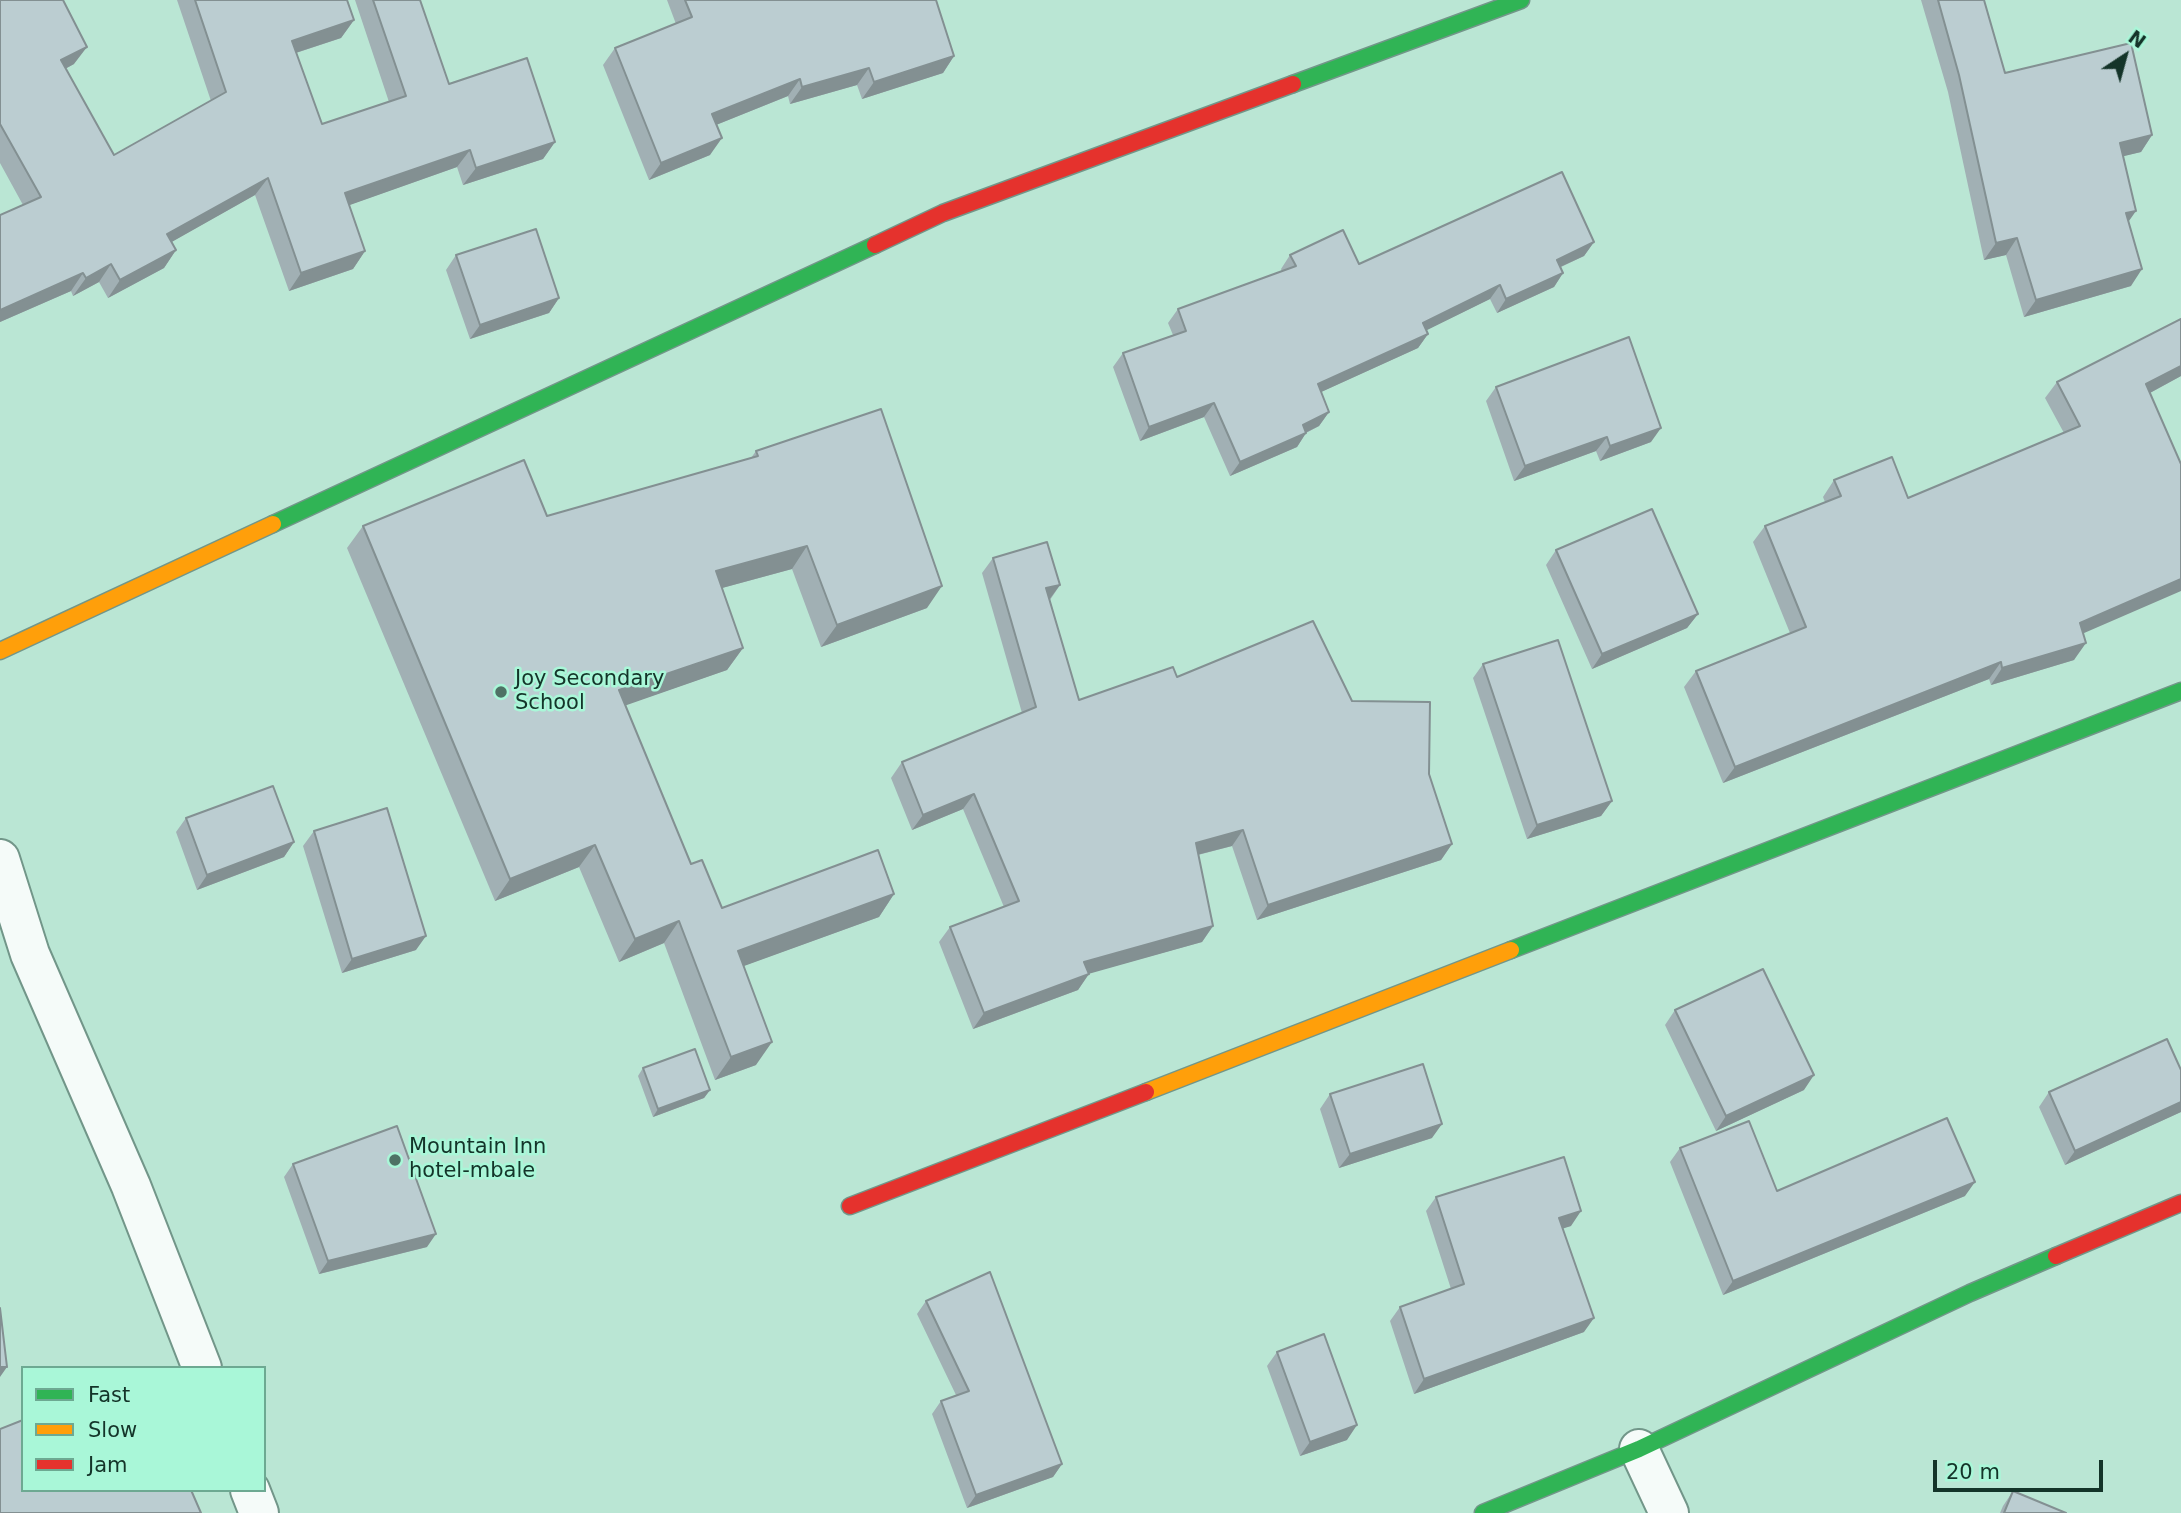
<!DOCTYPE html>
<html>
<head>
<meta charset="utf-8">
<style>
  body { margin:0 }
  #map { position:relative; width:2181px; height:1513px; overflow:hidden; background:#bae6d4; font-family:"DejaVu Sans",sans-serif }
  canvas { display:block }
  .legend { position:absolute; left:21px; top:1366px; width:245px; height:126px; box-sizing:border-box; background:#a9f7d8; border:2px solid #6da992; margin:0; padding:9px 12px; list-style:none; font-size:21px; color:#143429 }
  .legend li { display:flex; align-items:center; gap:14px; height:35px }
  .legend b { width:35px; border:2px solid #6da992 }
  .north { position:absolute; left:2090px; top:21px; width:70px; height:70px; -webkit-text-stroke:5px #a9f7d8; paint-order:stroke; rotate:36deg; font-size:19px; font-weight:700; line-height:28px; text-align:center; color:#143429 }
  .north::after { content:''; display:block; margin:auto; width:24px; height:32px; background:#143429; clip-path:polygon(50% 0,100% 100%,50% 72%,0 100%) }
  .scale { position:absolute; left:1933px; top:1460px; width:170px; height:32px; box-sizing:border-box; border:4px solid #143429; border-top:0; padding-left:9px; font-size:21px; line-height:24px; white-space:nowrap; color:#143429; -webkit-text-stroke:5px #a9f7d8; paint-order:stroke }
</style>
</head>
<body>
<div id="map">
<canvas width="2181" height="1513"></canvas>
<ul class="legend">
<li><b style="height:9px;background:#30b455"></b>Fast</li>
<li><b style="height:9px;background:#ff9f0a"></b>Slow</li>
<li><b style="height:9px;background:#e5322d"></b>Jam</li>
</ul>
<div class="north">N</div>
<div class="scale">20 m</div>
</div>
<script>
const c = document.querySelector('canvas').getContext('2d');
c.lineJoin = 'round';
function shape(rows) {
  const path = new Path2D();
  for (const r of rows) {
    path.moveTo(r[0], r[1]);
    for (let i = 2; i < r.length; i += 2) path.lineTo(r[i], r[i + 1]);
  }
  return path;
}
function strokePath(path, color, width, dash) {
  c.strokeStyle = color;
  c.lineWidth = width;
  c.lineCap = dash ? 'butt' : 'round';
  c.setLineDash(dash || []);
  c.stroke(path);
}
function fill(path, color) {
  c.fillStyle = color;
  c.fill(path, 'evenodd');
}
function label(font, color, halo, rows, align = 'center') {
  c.font = font + ' "DejaVu Sans",sans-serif';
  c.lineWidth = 5;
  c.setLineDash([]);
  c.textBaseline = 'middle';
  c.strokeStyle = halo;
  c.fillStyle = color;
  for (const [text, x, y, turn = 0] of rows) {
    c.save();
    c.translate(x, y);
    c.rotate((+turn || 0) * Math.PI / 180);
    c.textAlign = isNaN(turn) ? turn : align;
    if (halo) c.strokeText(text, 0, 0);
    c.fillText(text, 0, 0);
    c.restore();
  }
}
const street = shape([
  [0,859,30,954,131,1186,202,1368],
  [1639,1449,1669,1513],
  [250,1490,259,1513]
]);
const fast = shape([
  [1293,84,1521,0],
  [273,524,875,245],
  [1511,950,2181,691],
  [1483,1513,1639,1449,1970,1293,2056,1256]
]);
const slow = shape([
  [0,651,273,524],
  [1146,1092,1511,950]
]);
const jam = shape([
  [875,245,943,213,1293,84],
  [850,1206,1146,1092],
  [2056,1256,2181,1203]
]);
strokePath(street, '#729689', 42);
strokePath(fast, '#729689', 19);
strokePath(slow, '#729689', 19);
strokePath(jam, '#729689', 19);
strokePath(street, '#f5fbf9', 38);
strokePath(fast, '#30b455', 16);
strokePath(slow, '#ff9f0a', 16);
strokePath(jam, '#e5322d', 16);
fill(shape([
  [0,0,74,64,65,69,114,155,211,101,177,0,347,0,354,20,341,38,296,53,322,124,389,102,355,0,420,0,449,84,555,142,543,159,463,185,457,167,349,205,365,251,353,269,289,291,255,195,171,242,176,250,164,268,108,298,99,282,73,296,71,291,0,322,0,215,23,205,0,163],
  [667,0,936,0,954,56,943,73,862,99,857,85,790,104,788,96,716,125,710,155,649,180,603,65,615,48,676,24],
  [1921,0,1984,0,2005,73,2152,135,2141,152,2123,156,2128,222,2131,286,2024,317,2006,255,1984,260,1948,92],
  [1594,242,1584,256,1561,267,1563,273,1554,287,1497,313,1490,299,1426,330,1428,334,1418,348,1321,392,1329,412,1319,426,1306,433,1297,447,1230,476,1204,417,1140,441,1113,367,1123,353,1173,335,1168,323,1178,309,1282,272,1281,269,1290,255,1359,264],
  [456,255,559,298,549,313,470,339,446,270],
  [2181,319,2181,376,2150,393,2083,633,2074,660,1991,685,1989,679,1723,783,1684,687,1696,671,1790,633,1753,542,1765,526,1825,502,1823,497,1834,480,1908,498,2064,433,2045,398,2057,382],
  [1496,387,1651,442,1600,461,1596,451,1514,481,1486,401],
  [756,451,927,608,821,647,792,569,722,588,743,648,727,670,625,705,691,864,722,908,894,894,879,917,743,966,756,1065,715,1080,664,943,619,962,579,867,495,901,347,548,363,526,547,516,751,458],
  [1556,550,1698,614,1687,628,1592,669,1546,565],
  [993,558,1060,585,1050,600,1079,700,1177,677,1352,701,1429,774,1452,844,1441,860,1257,920,1232,846,1198,855,1213,926,1202,942,1089,973,1078,990,973,1029,939,942,950,927,1004,907,963,809,912,830,891,778,902,762,1022,713,982,573],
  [1483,664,1612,801,1601,816,1527,839,1473,678],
  [186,818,294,842,284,857,197,890,176,832],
  [314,831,416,950,342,973,303,846],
  [1675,1010,1804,1090,1716,1131,1665,1025],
  [643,1068,710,1090,704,1098,653,1117,638,1076],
  [2181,1070,2181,1112,2065,1165,2039,1107,2049,1092],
  [1330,1094,1432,1138,1339,1168,1320,1109],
  [1680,1148,1777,1191,1965,1196,1723,1295,1670,1162],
  [293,1164,427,1247,319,1274,284,1177],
  [1436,1197,1571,1226,1562,1228,1584,1332,1414,1394,1390,1321,1400,1307,1451,1289,1426,1211],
  [926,1301,1062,1464,1053,1477,967,1508,932,1414,941,1401,956,1395,917,1314],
  [1277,1352,1347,1440,1300,1456,1267,1366],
  [2013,1491,2066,1513,2000,1513,2003,1506]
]), '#a1b0b4');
fill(shape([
  [354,20,341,38,280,58,292,41],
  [87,47,74,64,48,78,61,60],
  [954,56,943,73,862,99,874,82],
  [869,68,857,85,790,104,802,87],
  [800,79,788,96,701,131,712,114],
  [2152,135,2141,152,2108,160,2120,143],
  [722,138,710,155,649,180,661,163],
  [555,142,543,159,463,185,476,168],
  [470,150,457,167,333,211,345,193],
  [268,178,255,195,154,252,167,234],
  [2136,211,2124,228,2126,213],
  [2017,238,2006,255,1984,260,1996,243],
  [1594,242,1584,256,1547,273,1557,260],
  [176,250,164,268,108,298,120,280],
  [365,251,353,269,289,291,301,273],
  [111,264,99,282,73,296,86,278],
  [2142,269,2131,286,2024,317,2036,300],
  [83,273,71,291,0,322,0,310],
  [1563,273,1554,287,1497,313,1506,299],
  [1500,285,1490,299,1413,337,1423,323],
  [559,298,549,313,470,339,480,325],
  [1428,334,1418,348,1308,398,1318,384],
  [2181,366,2181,376,2135,401,2146,384],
  [1214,403,1204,417,1140,441,1149,427],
  [1329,412,1319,426,1293,439,1303,425],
  [1661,428,1651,442,1600,461,1610,446],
  [1306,433,1297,447,1230,476,1240,462],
  [1607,437,1596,451,1514,481,1525,466],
  [807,546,792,569,700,594,716,571],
  [2181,579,2181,591,2068,640,2080,623],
  [1060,585,1049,600,1046,588],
  [942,586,927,608,821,647,837,625],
  [1698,614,1687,628,1592,669,1602,654],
  [2086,643,2074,660,1991,685,2002,668],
  [743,648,727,670,604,713,619,690],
  [2001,662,1989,679,1723,783,1735,767],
  [974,794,963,809,912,830,923,815],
  [1612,801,1601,816,1527,839,1537,825],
  [1243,830,1232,846,1185,858,1196,843],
  [294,842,284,857,197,890,207,875],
  [1452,844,1441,860,1257,920,1268,905],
  [595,845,579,867,495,901,510,879],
  [894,894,879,917,722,974,738,951],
  [679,921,664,943,619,962,635,939],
  [1213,926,1202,942,1074,978,1084,962],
  [426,936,416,950,342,973,352,959],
  [1089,974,1078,990,973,1029,984,1013],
  [772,1042,756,1065,715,1080,731,1057],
  [1814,1075,1804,1090,1716,1131,1726,1116],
  [710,1090,704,1098,653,1117,658,1109],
  [2181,1102,2181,1112,2065,1165,2075,1151],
  [1442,1124,1432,1138,1339,1168,1350,1154],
  [1975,1182,1965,1196,1723,1295,1733,1281],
  [1581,1211,1571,1226,1549,1233,1559,1218],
  [436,1234,427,1247,319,1274,328,1261],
  [1594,1318,1584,1332,1414,1394,1424,1379],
  [0,1367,7,1367,0,1377],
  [1357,1425,1347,1440,1300,1456,1310,1442],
  [1062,1464,1053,1477,967,1508,976,1495]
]), '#839092');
const building = shape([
  [0,0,63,0,87,47,61,60,114,155,226,92,195,0,347,0,354,20,292,41,322,124,406,96,373,0,420,0,449,84,527,58,555,142,476,168,470,150,345,193,365,251,301,273,268,178,167,234,176,250,120,280,111,264,86,278,83,273,0,310,0,215,41,197,0,124,0,0],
  [685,0,936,0,954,56,874,82,869,68,802,87,800,79,712,114,722,138,661,163,615,48,692,17,685,0],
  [1938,0,1984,0,2005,73,2131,43,2152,135,2120,143,2136,211,2126,213,2142,269,2036,300,2017,238,1996,243,1959,75,1938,0],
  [1562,172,1594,242,1557,260,1563,273,1506,299,1500,285,1423,323,1428,334,1318,384,1329,412,1303,425,1306,433,1240,462,1214,403,1149,427,1123,353,1186,331,1178,309,1296,266,1290,255,1343,230,1359,264,1562,172],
  [536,229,559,298,480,325,456,255,536,229],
  [2181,319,2181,366,2146,384,2181,464,2181,579,2080,623,2086,643,2002,668,2001,662,1735,767,1696,671,1806,627,1765,526,1841,496,1834,480,1892,457,1908,498,2080,426,2057,382,2181,319],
  [1629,337,1661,428,1610,446,1607,437,1525,466,1496,387,1629,337],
  [881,409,942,586,837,625,807,546,716,571,743,648,619,690,691,864,702,860,722,908,878,850,894,894,738,951,772,1042,731,1057,679,921,635,939,595,845,510,879,363,526,524,460,547,516,758,456,756,451,881,409],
  [1652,509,1698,614,1602,654,1556,550,1652,509],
  [1047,542,1060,585,1046,588,1079,700,1173,667,1177,677,1313,621,1352,701,1430,702,1429,774,1452,844,1268,905,1243,830,1196,843,1213,926,1084,962,1089,974,984,1013,950,927,1019,901,974,794,923,815,902,762,1036,707,993,558,1047,542],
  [1558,640,1612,801,1537,825,1483,664,1558,640],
  [273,786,294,842,207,875,186,818,273,786],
  [387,808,426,936,352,959,314,831,387,808],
  [1763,969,1814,1075,1726,1116,1675,1010,1763,969],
  [2167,1039,2181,1070,2181,1102,2075,1151,2049,1092,2167,1039],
  [695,1049,710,1090,658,1109,643,1068,695,1049],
  [1423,1064,1442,1124,1350,1154,1330,1094,1423,1064],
  [1947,1118,1975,1182,1733,1281,1680,1148,1749,1121,1777,1191,1947,1118],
  [397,1126,436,1234,328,1261,293,1164,397,1126],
  [1564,1157,1581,1211,1559,1218,1594,1318,1424,1379,1400,1307,1464,1284,1436,1197,1564,1157],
  [990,1272,1062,1464,976,1495,941,1401,969,1391,926,1301,990,1272],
  [0,1308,7,1367,0,1367,0,1308],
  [1324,1334,1357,1425,1310,1442,1277,1352,1324,1334],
  [23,1420,23,1490,191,1490,201,1513,0,1513,0,1429,23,1420],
  [2013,1491,2066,1513,2004,1513,2013,1491]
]);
fill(building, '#bbcdd1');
strokePath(building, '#839092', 2);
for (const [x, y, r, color] of [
  [501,692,7,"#4e7265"],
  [395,1160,7,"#4e7265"]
]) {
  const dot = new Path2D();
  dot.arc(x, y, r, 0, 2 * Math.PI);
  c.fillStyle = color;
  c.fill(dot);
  strokePath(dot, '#a9f7d8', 2.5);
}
label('21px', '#143429', '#a9f7d8', [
  ["Joy Secondary",515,680],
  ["School",515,704],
  ["Mountain Inn",409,1148],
  ["hotel-mbale",409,1172]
], 'left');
</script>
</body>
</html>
